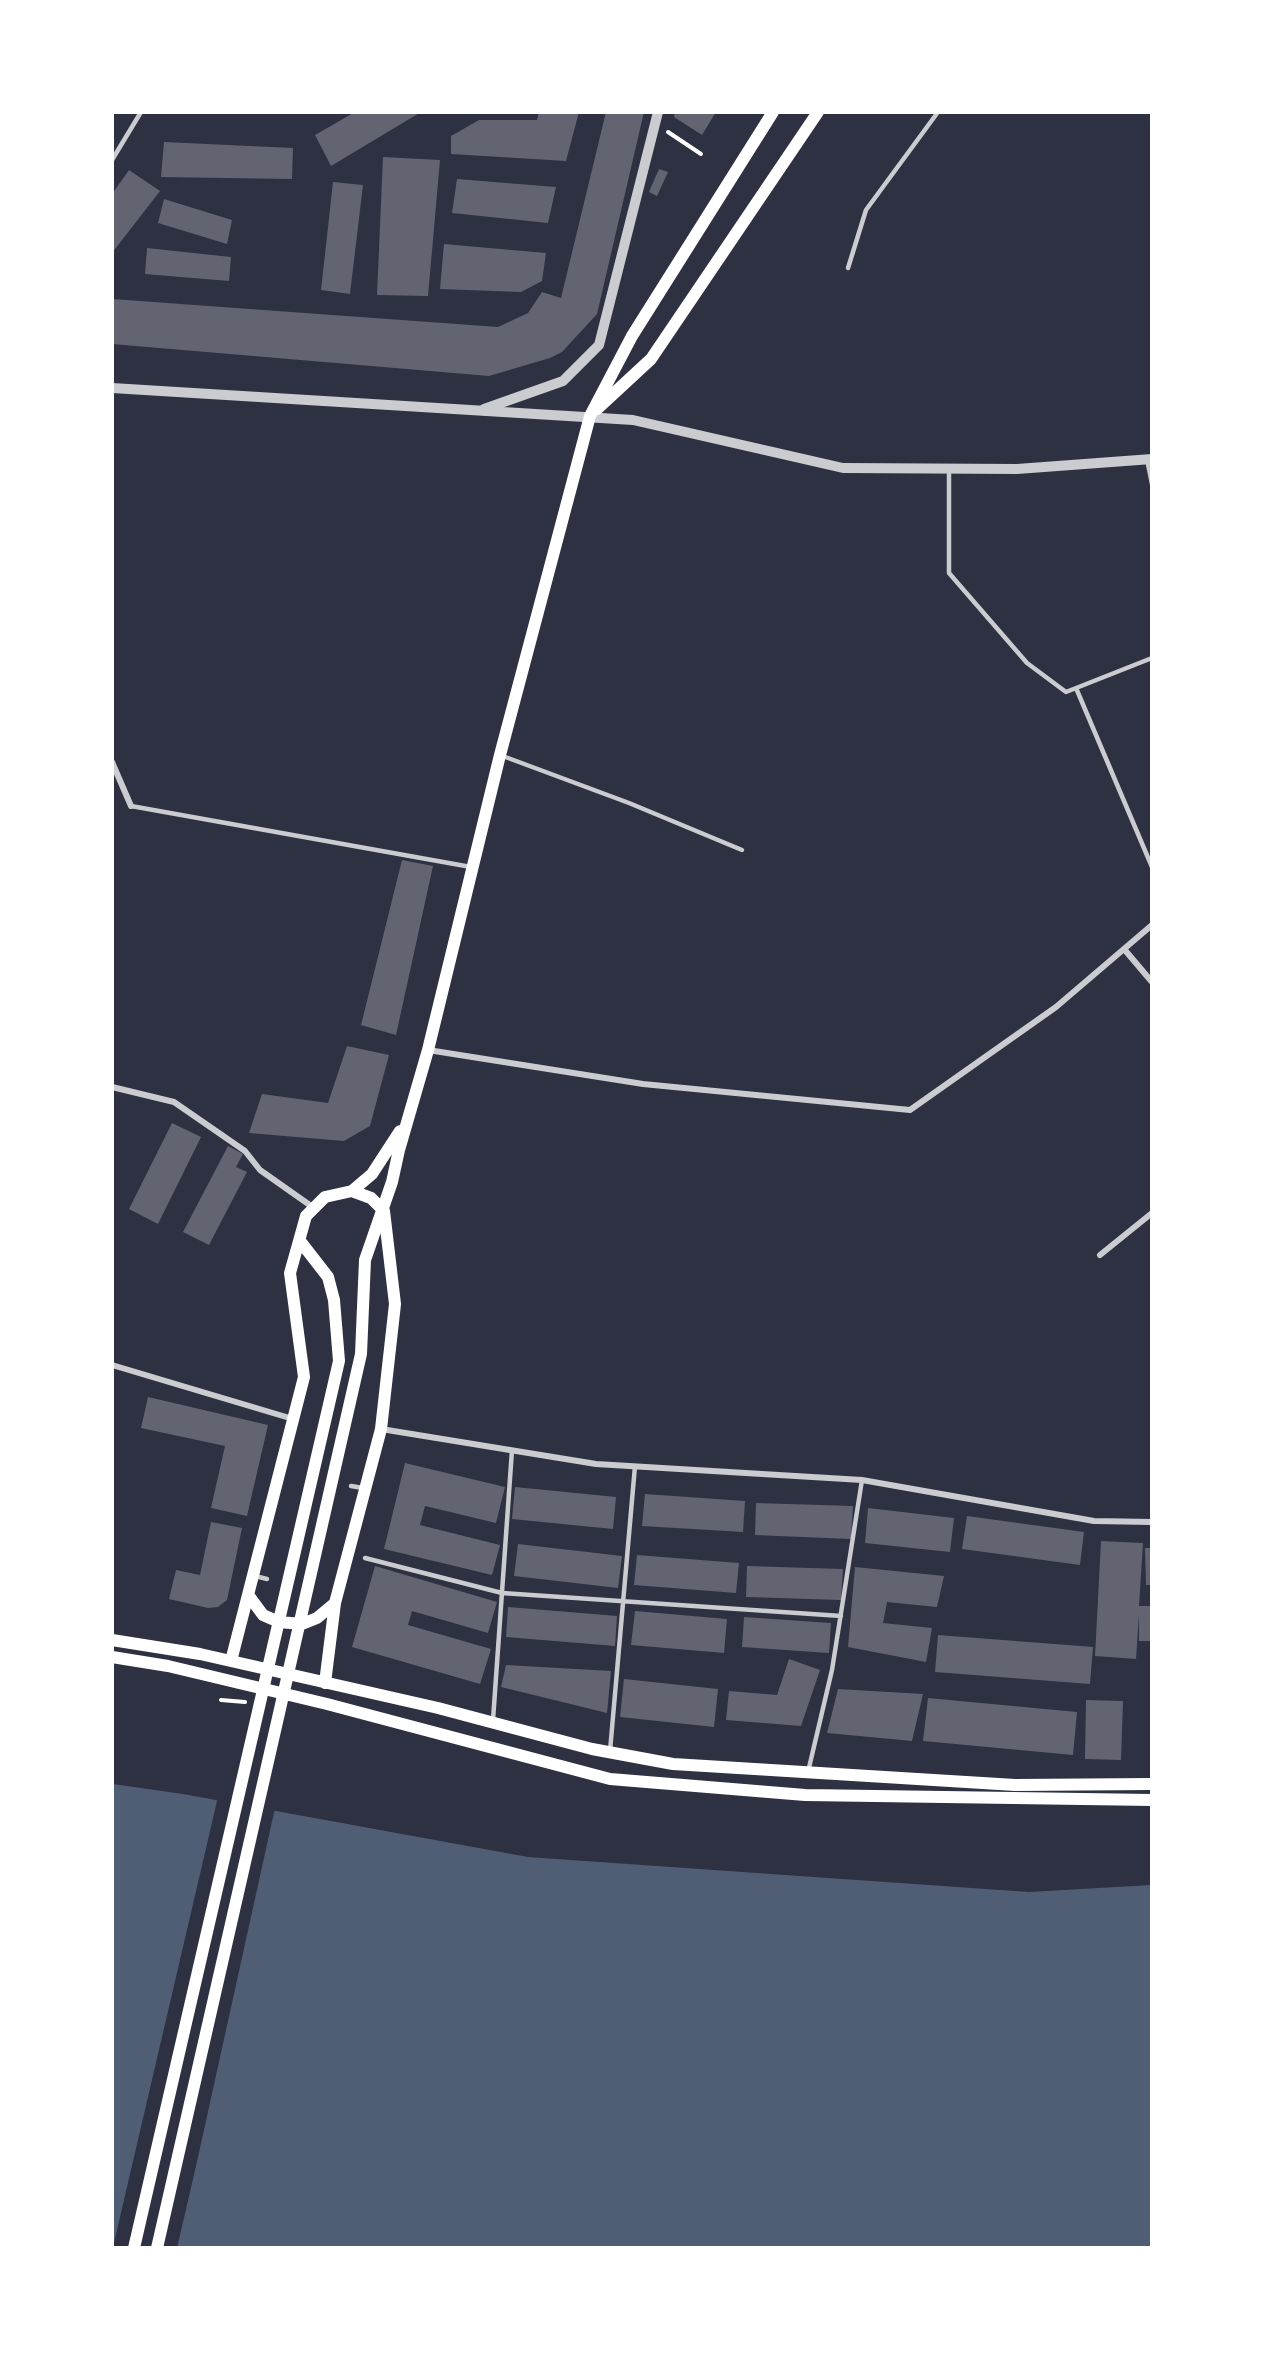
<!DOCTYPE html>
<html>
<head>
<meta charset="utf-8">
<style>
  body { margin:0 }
  #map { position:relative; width:1264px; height:2360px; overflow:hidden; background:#2d3142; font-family:"Alegreya Sans",sans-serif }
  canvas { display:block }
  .frame { position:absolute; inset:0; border:114px solid #fff; pointer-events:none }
</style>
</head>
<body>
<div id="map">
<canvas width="1264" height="2360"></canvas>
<div class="frame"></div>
</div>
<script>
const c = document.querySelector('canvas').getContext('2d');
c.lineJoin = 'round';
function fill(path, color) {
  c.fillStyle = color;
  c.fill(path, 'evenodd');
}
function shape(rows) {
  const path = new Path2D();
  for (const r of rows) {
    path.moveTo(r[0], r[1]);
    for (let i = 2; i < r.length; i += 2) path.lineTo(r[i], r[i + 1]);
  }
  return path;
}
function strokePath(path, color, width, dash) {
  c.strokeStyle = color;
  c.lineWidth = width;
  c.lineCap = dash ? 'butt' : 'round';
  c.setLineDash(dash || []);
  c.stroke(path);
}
fill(shape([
  [113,1784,183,1794,528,1857,1029,1892,1151,1885,1151,2247,113,2248]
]), '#4f5d75');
fill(shape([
  [218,1797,275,1808,196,2166,177,2248,113,2247]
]), '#2d3142');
fill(shape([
  [355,112,421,112,331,166,315,135],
  [539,112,579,112,566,161,451,154,451,136,479,120,537,120],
  [606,112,644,112,597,314,562,352,550,358,489,376,112,344,112,299,498,327,528,313,542,292,561,298],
  [675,112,716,112,702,135,674,117],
  [164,142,293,148,292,179,161,177],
  [383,157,440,160,428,296,377,295],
  [659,169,668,172,657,196,649,192],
  [129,170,160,191,112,253,112,194],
  [457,179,556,187,548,223,452,213],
  [333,182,363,185,350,294,321,290],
  [164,199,232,220,227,244,158,223],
  [444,244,546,253,542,281,521,292,440,289],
  [147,248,231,257,229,281,145,274],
  [402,860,433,866,396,1035,361,1025],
  [347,1046,389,1055,370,1126,344,1141,249,1133,262,1094,328,1103],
  [172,1123,201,1137,158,1224,129,1209],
  [228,1146,243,1154,236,1167,247,1172,209,1245,183,1232],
  [148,1397,268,1425,247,1516,211,1508,225,1446,141,1428],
  [405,1463,505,1487,496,1523,425,1506,420,1525,500,1545,492,1575,384,1549],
  [515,1487,616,1497,613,1529,512,1519],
  [645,1494,745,1501,743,1532,642,1526],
  [756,1503,853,1506,851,1539,755,1535],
  [868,1508,954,1518,950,1552,865,1543],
  [967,1516,1084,1532,1080,1565,962,1549],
  [211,1522,242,1528,227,1600,218,1607,208,1608,169,1599,176,1570,200,1575],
  [1101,1541,1143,1543,1139,1606,1152,1606,1152,1641,1139,1641,1139,1614,1136,1659,1095,1656],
  [518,1544,622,1556,618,1588,514,1576],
  [1145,1548,1152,1548,1152,1585,1146,1585],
  [637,1555,739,1563,736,1593,634,1585],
  [375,1566,497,1602,488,1633,412,1611,408,1625,491,1649,480,1684,352,1647],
  [747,1566,843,1569,841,1600,746,1597],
  [855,1567,944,1576,937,1607,887,1602,883,1623,932,1628,926,1662,848,1647],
  [508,1607,617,1616,615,1646,506,1637],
  [635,1611,727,1619,724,1653,631,1645],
  [744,1617,831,1623,829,1653,742,1647],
  [938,1635,1093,1647,1090,1684,935,1672],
  [789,1659,820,1670,801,1726,726,1720,729,1691,777,1695],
  [506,1665,611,1671,607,1713,501,1687],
  [624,1679,718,1689,714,1727,620,1717],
  [838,1689,923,1694,912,1741,827,1733],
  [928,1698,1077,1712,1073,1755,923,1741],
  [1086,1700,1123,1701,1121,1760,1085,1759]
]), '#626471');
strokePath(shape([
  [668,132,701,154],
  [221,1700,245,1702]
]), '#fff', 4);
strokePath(shape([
  [112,160,141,112],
  [848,268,866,210,938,112],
  [1147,459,1152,484],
  [949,469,949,573,1027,663,1066,692,1152,658],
  [1076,688,1152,867],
  [500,755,629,803,742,850],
  [131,806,471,867],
  [351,1486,363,1488],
  [365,1558,502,1593,841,1616],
  [255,1576,267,1579],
  [493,1720,512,1450],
  [610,1751,635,1466],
  [808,1772,832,1670,862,1480]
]), '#caccd0', 4.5);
strokePath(shape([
  [112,762,131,806],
  [1124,949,1152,982],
  [428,1050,643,1084,910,1110,1056,1007,1152,925],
  [112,1087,174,1102,245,1151,260,1170,314,1208],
  [1100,1255,1152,1213],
  [112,1365,293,1419],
  [381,1429,596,1464,862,1480,1094,1521,1152,1522]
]), '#caccd0', 6);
strokePath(shape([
  [112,388,633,420,843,468,1017,469,1152,459],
  [484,409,563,381,599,345,658,112]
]), '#caccd0', 10);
strokePath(shape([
  [597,409,651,359,818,112],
  [352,1191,372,1174,400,1131],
  [249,1596,263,1615,279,1622,302,1624,317,1618,335,1603],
  [112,1640,200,1654,438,1708,592,1749,673,1764,1015,1785,1152,1784],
  [112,1657,168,1666,327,1704,610,1779,805,1795,1152,1800],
  [231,1661,304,1377,290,1273,306,1216,325,1197,352,1191,371,1198,384,1211,395,1304,381,1429,335,1603,325,1683],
  [134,2248,339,1361,334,1300,328,1277,300,1241],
  [157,2248,361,1354,365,1260,392,1182,399,1150,428,1050,500,755,590,416,632,336,773,112]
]), '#fff', 12);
</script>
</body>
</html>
